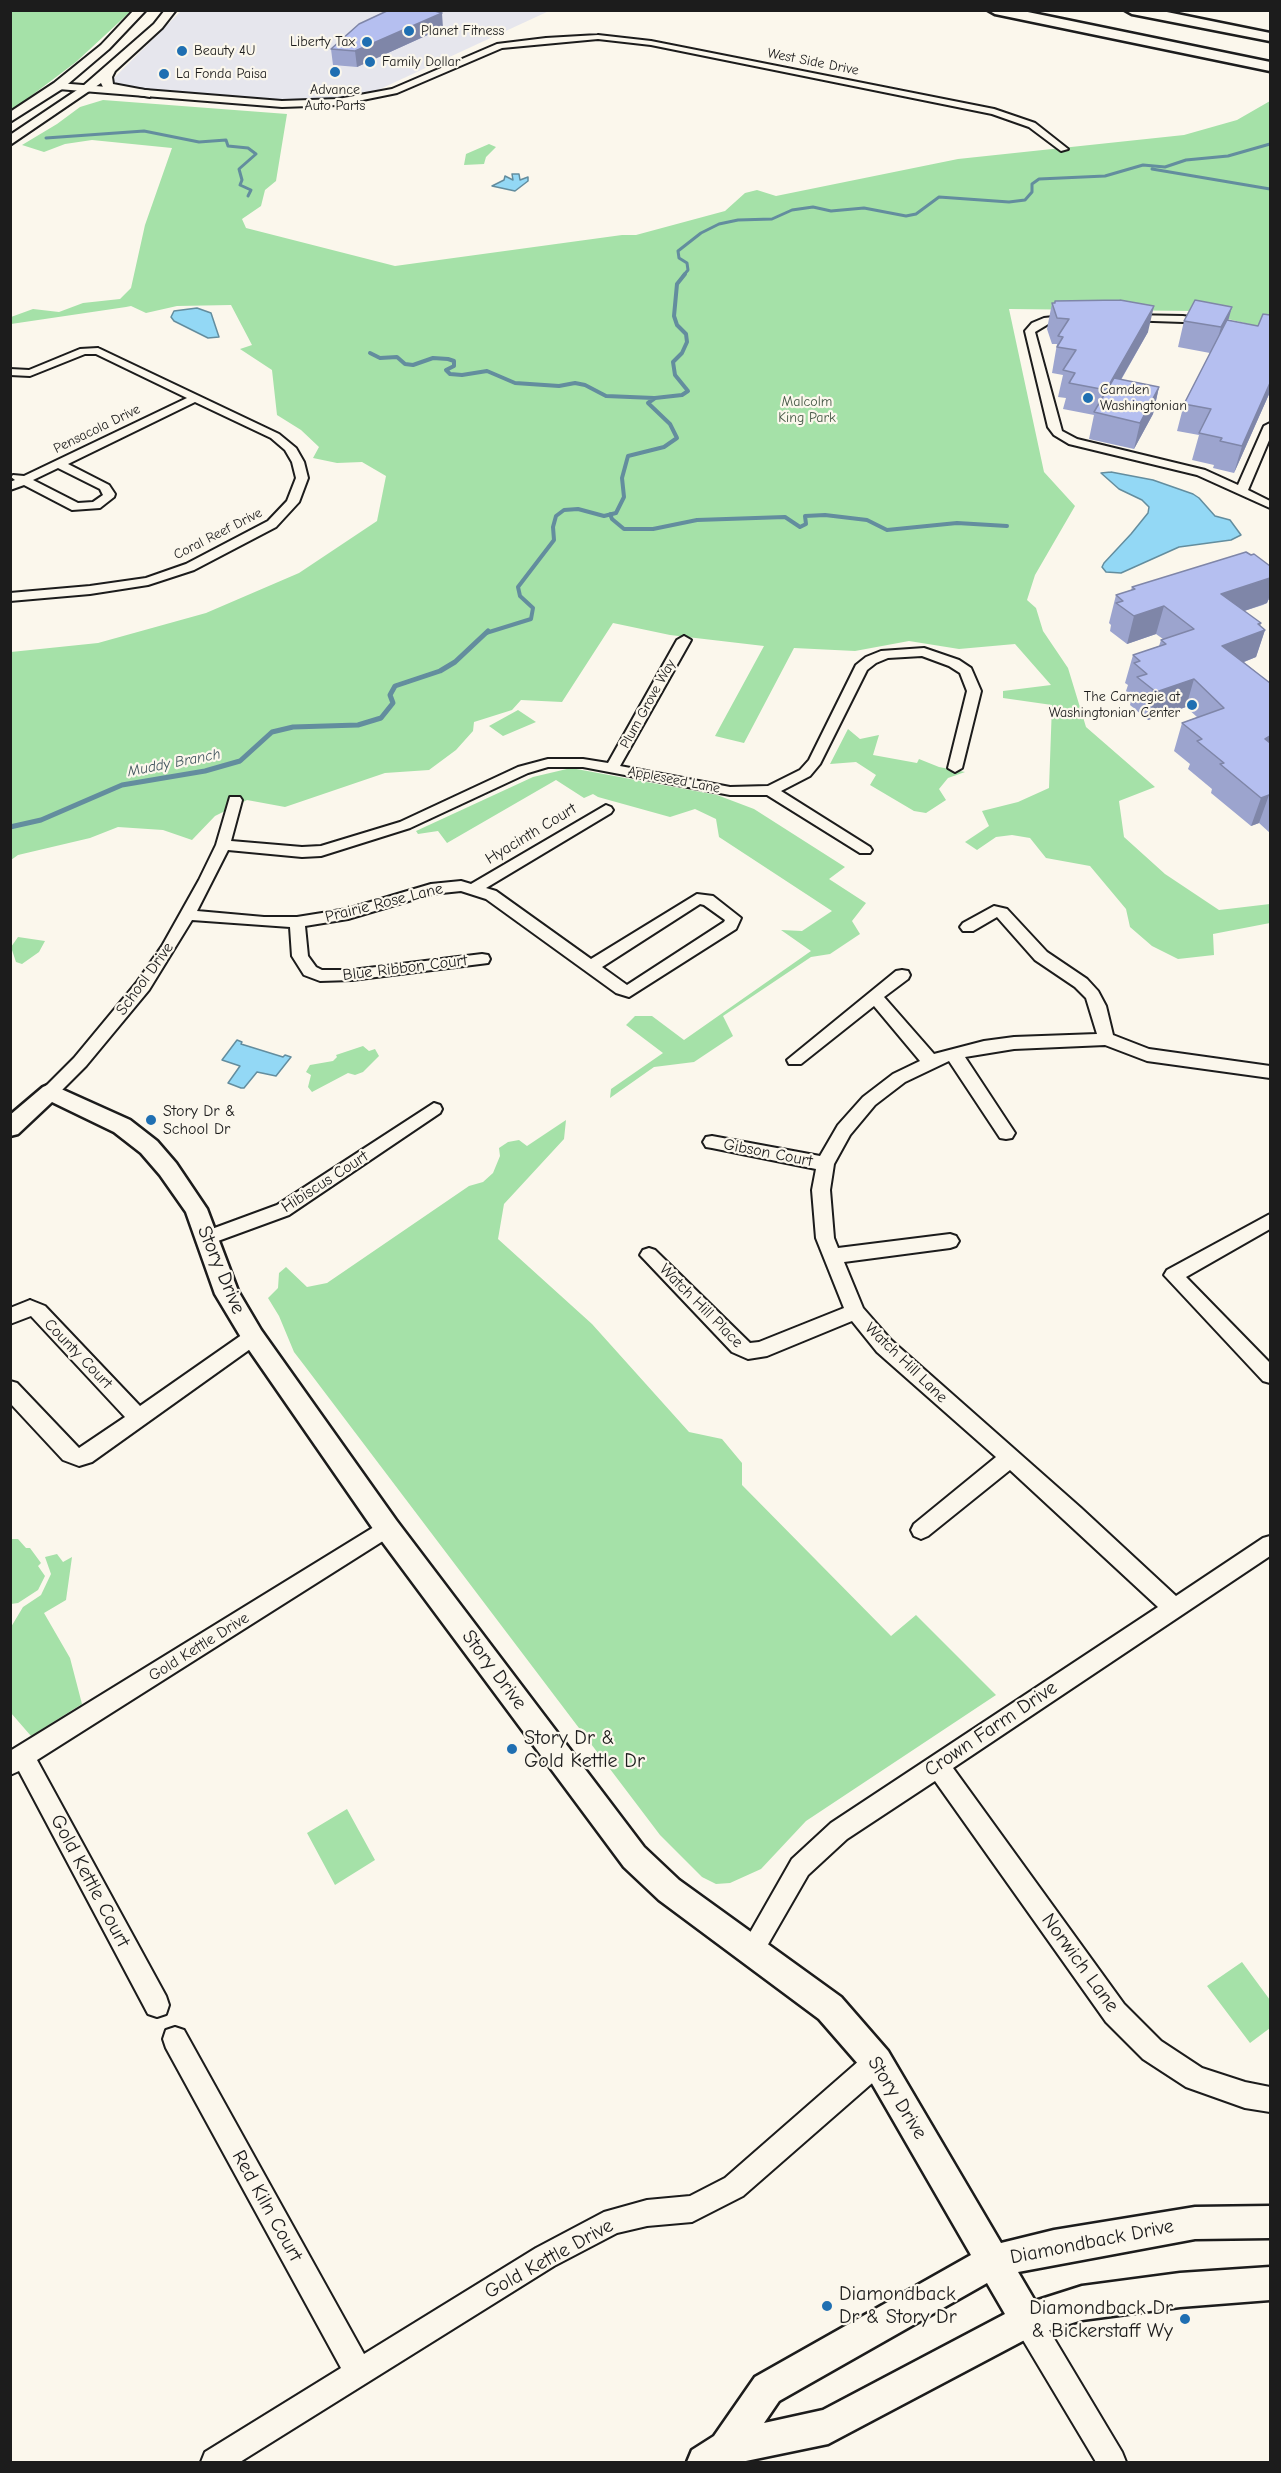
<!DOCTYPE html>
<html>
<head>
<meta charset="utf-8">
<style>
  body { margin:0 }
  #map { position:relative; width:1281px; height:2473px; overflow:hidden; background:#fbf7ec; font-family:"Comic Neue",sans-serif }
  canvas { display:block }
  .frame { position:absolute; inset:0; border:12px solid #1c1c1c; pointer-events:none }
</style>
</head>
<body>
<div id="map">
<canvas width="1281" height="2473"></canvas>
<div class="frame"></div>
</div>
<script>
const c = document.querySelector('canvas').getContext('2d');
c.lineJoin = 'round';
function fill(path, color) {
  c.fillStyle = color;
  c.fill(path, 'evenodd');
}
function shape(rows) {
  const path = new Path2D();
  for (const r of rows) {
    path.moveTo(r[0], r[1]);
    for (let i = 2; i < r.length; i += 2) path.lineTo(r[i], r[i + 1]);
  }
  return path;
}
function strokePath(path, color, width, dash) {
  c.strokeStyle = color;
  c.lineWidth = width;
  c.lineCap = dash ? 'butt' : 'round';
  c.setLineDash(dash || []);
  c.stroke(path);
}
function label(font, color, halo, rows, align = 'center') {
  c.font = font + ' "Comic Neue",sans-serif';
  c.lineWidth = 4.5;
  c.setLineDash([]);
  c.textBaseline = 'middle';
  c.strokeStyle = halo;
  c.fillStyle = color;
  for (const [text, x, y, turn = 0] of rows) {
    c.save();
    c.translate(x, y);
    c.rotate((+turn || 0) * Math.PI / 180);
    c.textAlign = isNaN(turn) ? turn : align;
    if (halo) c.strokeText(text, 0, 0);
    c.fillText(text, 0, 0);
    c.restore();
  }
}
fill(shape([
  [181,11,549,11,378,90,354,96,296,101,118,87,111,81]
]), '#e6e6ed');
fill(shape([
  [10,11,11,10,131,11,76,62,11,111],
  [103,100,287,114,276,181,265,190,261,206,242,219,246,228,395,266,622,235,636,235,725,211,745,193,757,190,776,196,958,159,1184,135,1237,120,1270,101,1270,329,1194,311,1009,309,1044,472,1075,506,1035,575,1027,600,1036,608,1043,631,1068,668,1086,727,1155,787,1119,801,1124,837,1165,874,1219,910,1270,904,1270,923,1213,934,1214,955,1178,959,1152,946,1130,927,1126,909,1090,866,1046,858,1030,838,1012,835,996,837,977,850,965,842,989,826,982,811,1018,802,1049,788,1052,705,1003,698,1003,691,1051,685,1015,644,959,649,909,641,855,651,794,648,744,743,715,736,764,646,670,635,613,623,562,702,521,700,512,710,474,722,473,731,456,750,429,770,385,773,285,807,247,800,215,816,192,840,163,830,118,827,90,838,18,855,11,860,11,652,98,643,206,613,299,573,377,521,386,476,362,462,337,463,313,458,319,447,301,430,277,415,272,370,240,349,252,345,231,305,177,306,146,313,131,306,126,307,11,324,11,317,33,309,59,312,83,303,120,299,131,288,145,225,172,148,92,140,65,144,44,152,22,145,57,124,80,107],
  [489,144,496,147,486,157,484,164,464,165,466,154],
  [518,710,536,722,503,736,489,726],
  [848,729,860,739,879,735,873,755,917,763,919,759,939,767,965,772,948,778,939,789,946,800,926,813,914,811,870,785,876,775,856,762,830,764],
  [571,768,717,795,754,809,845,867,829,879,866,903,852,921,860,934,830,954,811,957,723,1016,733,1036,694,1062,654,1067,610,1098,611,1089,663,1053,626,1025,635,1016,652,1016,684,1040,811,951,781,930,802,931,832,911,719,837,716,819,695,809,670,817,598,797,593,794,584,798,556,780,447,843,438,831,418,834,416,831,533,777],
  [18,937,45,941,39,952,22,964,16,962,11,947],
  [363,1046,369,1051,375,1049,379,1056,363,1072,355,1075,348,1073,312,1092,308,1087,311,1075,306,1072,310,1065,333,1061,337,1057,336,1055],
  [566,1120,564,1139,504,1204,498,1239,592,1324,689,1432,722,1439,742,1463,742,1485,891,1636,916,1615,996,1695,806,1821,761,1869,730,1883,716,1884,702,1877,660,1835,304,1365,294,1352,279,1316,268,1298,278,1288,279,1273,286,1267,307,1287,327,1283,469,1186,483,1182,493,1173,500,1156,499,1148,508,1142,519,1140,527,1146],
  [11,1539,18,1539,26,1548,30,1548,41,1563,38,1566,45,1576,38,1590,18,1603,11,1604],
  [57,1554,63,1562,72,1557,66,1600,44,1613,70,1658,82,1704,31,1736,11,1713,11,1627,23,1607,41,1595,51,1574,45,1557],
  [347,1809,375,1860,335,1885,307,1833],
  [1242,1962,1270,2000,1270,2028,1250,2043,1207,1986]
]), '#a5e1a8');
const water = shape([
  [512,174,519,174,520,180,528,177,528,181,515,191,492,186,504,180,505,176,513,180,512,174],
  [197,308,211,313,219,337,208,338,174,321,171,317,174,311,197,308],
  [1111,472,1153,480,1193,494,1199,498,1215,516,1230,520,1241,535,1231,540,1179,547,1121,573,1106,572,1102,567,1104,563,1131,534,1148,513,1149,507,1142,500,1119,489,1101,473,1111,472],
  [237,1040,242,1042,241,1044,283,1057,285,1055,291,1057,276,1076,257,1072,244,1088,241,1088,228,1083,240,1066,222,1060,237,1040]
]);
fill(water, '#93d8f5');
strokePath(water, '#638d9e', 1.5);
strokePath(shape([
  [46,138,144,131,199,142,226,140,228,146,248,148,256,154,239,169,242,180,240,185,251,190,248,196],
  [1152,169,1270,189],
  [683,276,688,270,687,263,679,258,678,251,701,233,719,224,738,220,772,219,792,210,813,207,831,211,864,208,906,216,916,214,939,197,1009,202,1025,200,1032,192,1032,184,1039,179,1105,176,1143,165,1165,167,1186,160,1228,156,1270,144]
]), '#638d9e', 3);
strokePath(shape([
  [370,353,380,358,397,357,405,364,413,365,433,358,448,359,454,361,454,366,446,370,450,374,462,375,487,371,515,383,559,386,575,383,585,385,606,396,654,398],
  [610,514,612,519,624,529,653,529,697,520,785,517,800,527,806,524,805,516,825,515,867,520,887,530,957,523,1007,526],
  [486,633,531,619,533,608,520,596,518,587,554,540,553,527,556,516,564,510,578,509,604,516,616,513,624,497,622,478,628,456,664,447,677,438,670,424,648,403,655,398,682,395,688,391,675,375,673,362,682,353,687,342,686,334,677,325,674,316,677,284,685,274]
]), '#638d9e', 4);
strokePath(shape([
  [10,827,41,820,122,785,205,771,240,761,272,732,293,727,358,725,381,718,393,703,390,695,395,686,440,671,455,662,488,631]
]), '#638d9e', 5);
const minor = shape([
  [598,35,651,41,994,109,1035,123,1068,149,1061,151,1029,127,992,114,651,45,598,39,502,48,397,93,338,105,282,107,58,89,54,86,58,83,282,101,338,99,392,89,497,44,546,38,598,35],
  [1073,315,1077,316,1077,320,1050,323,1035,332,1062,431,1077,439,1205,470,1238,485,1264,426,1270,423,1270,438,1248,490,1270,501,1270,508,1197,475,1069,444,1054,435,1048,427,1025,331,1032,323,1044,318,1073,315],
  [1128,315,1183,316,1208,320,1213,323,1208,326,1183,322,1124,320,1124,316,1128,315],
  [98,348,279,434,296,448,304,462,308,478,299,502,276,527,194,570,148,585,90,594,10,601,10,593,90,586,146,578,186,564,268,521,287,501,296,478,292,462,285,450,271,438,195,402,68,464,109,485,115,494,114,497,100,508,72,510,24,485,10,490,10,482,15,480,11,477,13,475,24,476,187,398,96,354,85,354,30,376,10,375,10,369,29,370,80,349,98,348],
  [58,468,100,489,103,495,93,502,78,503,33,480,58,468],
  [684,636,691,640,620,766,730,787,768,786,800,770,809,760,856,665,866,657,881,651,924,648,959,660,971,668,981,691,962,768,955,772,948,768,967,691,960,673,949,666,922,656,888,658,876,663,867,670,820,764,810,776,781,791,870,847,872,850,870,853,860,853,767,795,730,795,583,767,548,767,528,773,410,828,321,856,302,857,228,850,197,911,264,917,297,917,347,909,431,884,461,881,471,884,606,805,611,807,613,810,611,813,486,888,496,891,591,959,697,894,713,896,741,918,736,929,629,997,616,993,486,899,461,891,432,894,348,919,305,926,308,956,316,967,322,970,352,970,482,954,488,955,490,959,488,963,352,980,320,981,304,975,292,956,290,927,192,920,149,990,86,1066,56,1096,50,1098,44,1096,42,1092,44,1088,74,1058,137,982,162,946,199,880,216,845,230,797,240,797,242,800,231,841,302,847,321,846,400,822,518,767,548,759,583,759,608,763,677,640,684,636],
  [700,904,704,905,725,920,724,922,627,985,602,967,700,904],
  [994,906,1007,909,1047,952,1087,979,1098,991,1106,1006,1113,1035,1149,1049,1270,1066,1270,1078,1147,1061,1105,1045,1014,1049,965,1057,1015,1133,1012,1138,1006,1139,1000,1138,949,1061,905,1082,875,1105,850,1135,834,1164,830,1190,834,1238,838,1248,950,1234,956,1236,959,1241,956,1246,950,1248,844,1262,863,1308,891,1340,1081,1508,1176,1596,1263,1538,1270,1536,1270,1556,953,1768,1124,2004,1161,2041,1202,2068,1245,2082,1270,2087,1270,2112,1245,2108,1186,2087,1143,2059,1106,2022,935,1781,847,1839,808,1875,759,1960,751,1964,743,1960,739,1952,792,1859,831,1823,1158,1607,1010,1470,928,1536,921,1539,914,1536,911,1530,914,1524,996,1457,877,1352,852,1321,767,1356,748,1359,732,1352,640,1255,643,1250,649,1248,655,1250,750,1343,759,1342,844,1308,816,1238,812,1190,816,1169,712,1148,706,1147,703,1142,706,1137,712,1136,820,1156,838,1125,863,1097,893,1074,920,1061,874,1006,801,1064,789,1064,787,1060,896,971,902,970,908,971,910,975,908,979,884,997,934,1054,984,1041,1014,1037,1097,1034,1086,998,1075,987,1035,960,997,917,973,931,963,931,960,927,963,923,994,906],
  [434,1103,440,1105,442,1109,440,1113,289,1215,207,1245,201,1243,198,1238,201,1233,277,1205,434,1103],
  [1270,1214,1270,1229,1186,1277,1270,1363,1270,1383,1263,1381,1164,1275,1167,1270,1270,1214],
  [30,1300,45,1306,140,1406,246,1332,253,1329,260,1332,262,1337,260,1342,92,1462,79,1466,63,1460,10,1403,10,1381,17,1383,79,1448,125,1417,31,1316,10,1324,10,1308,30,1300],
  [387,1519,394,1522,397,1528,394,1534,37,1760,166,1996,169,2005,166,2014,157,2017,148,2014,19,1771,10,1775,10,1751,387,1519],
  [175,2027,184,2030,364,2354,536,2248,604,2212,647,2200,690,2196,725,2178,868,2053,877,2050,886,2053,889,2062,886,2071,743,2196,692,2222,647,2226,617,2233,554,2266,240,2462,201,2462,205,2452,341,2368,166,2048,163,2039,166,2030,175,2027],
  [1027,2306,1037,2310,1122,2452,1126,2462,1096,2462,1017,2330,1013,2320,1017,2310,1027,2306]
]);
const tertiary = shape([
  [50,1084,130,1120,157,1141,176,1163,207,1209,238,1291,261,1330,396,1520,644,1847,679,1880,841,1997,888,2051,1001,2243,1054,2230,1195,2207,1270,2206,1270,2238,1195,2239,1018,2272,1035,2301,1082,2286,1180,2273,1270,2267,1270,2300,1180,2307,1082,2320,1034,2335,828,2444,741,2462,687,2462,692,2450,714,2436,755,2377,971,2255,866,2073,819,2019,659,1900,624,1867,378,1536,245,1344,215,1294,186,1212,160,1175,141,1153,114,1132,52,1102,18,1134,10,1136,10,1115,43,1087,50,1084],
  [987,2283,1005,2314,823,2410,764,2423,779,2401,987,2283]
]);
const secondary = shape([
  [134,10,146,10,109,49,62,89,10,122,10,112,54,83,101,45,134,10],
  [165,10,176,10,162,28,115,71,112,77,113,84,150,91,150,97,104,89,101,83,10,145,10,135,83,86,154,24,165,10]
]);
const motorway = shape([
  [988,10,1018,10,1270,62,1270,71,995,14,988,10],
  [1125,10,1157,10,1270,33,1270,41,1132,14,1125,10]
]);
strokePath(minor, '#1c1c1c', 4);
strokePath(tertiary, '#1c1c1c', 5);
strokePath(secondary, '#1c1c1c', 4);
strokePath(motorway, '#1c1c1c', 5);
fill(minor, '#fbf7ec');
fill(tertiary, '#fbf7ec');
fill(secondary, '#fbf7ec');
fill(motorway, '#fbf7ec');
fill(shape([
  [443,28,357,67,333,65,331,49],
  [1055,301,1148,332,1121,380,1159,387,1153,414,1134,449,1089,439,1094,415,1063,409,1066,398,1058,397,1063,375,1052,373,1057,344,1052,344,1047,329,1052,303,1054,303],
  [1228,320,1270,392,1234,473,1213,468,1214,465,1192,460,1199,435,1177,431,1184,404,1210,353,1178,347,1184,321],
  [1132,587,1270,599,1268,600,1267,603,1263,605,1244,611,1265,630,1256,657,1244,662,1270,683,1270,833,1259,823,1251,826,1211,793,1212,789,1188,769,1190,764,1174,751,1182,723,1197,717,1186,707,1148,720,1130,705,1132,696,1126,691,1128,685,1125,683,1133,655,1159,646,1161,640,1163,639,1156,634,1127,644,1110,631,1111,625,1109,623,1116,595,1131,590]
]), '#9ca4ce');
fill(shape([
  [442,13,443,28,357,67,355,51],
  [1154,306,1148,332,1101,414,1106,390],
  [1232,307,1225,332,1214,353,1221,327],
  [1270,383,1270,392,1234,473,1242,446],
  [1159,387,1153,414,1134,449,1140,423],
  [1270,578,1270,596,1267,603,1213,622,1221,594],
  [1164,606,1156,634,1127,644,1134,616],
  [1261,623,1258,632,1265,630,1256,657,1214,674,1222,646],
  [1194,679,1186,707,1148,720,1156,692],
  [1270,736,1270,761,1265,739],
  [1269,795,1259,823,1251,826,1261,798]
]), '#7f86a8');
const building = shape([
  [389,10,431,10,442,13,355,51,331,49,359,24,389,10],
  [1120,300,1154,306,1106,390,1069,383,1075,373,1063,370,1076,350,1057,347,1063,337,1058,336,1069,319,1057,318,1052,303,1055,303,1055,301,1120,300],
  [1195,300,1232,307,1221,327,1184,321,1195,300],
  [1263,314,1270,315,1270,383,1242,446,1220,441,1222,438,1199,433,1211,409,1184,404,1227,320,1258,326,1263,314],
  [1114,378,1159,387,1140,423,1094,412,1114,378],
  [1246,552,1251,555,1254,554,1270,566,1270,578,1221,594,1261,623,1258,624,1265,630,1222,646,1270,683,1270,736,1265,739,1270,743,1270,796,1269,795,1261,798,1220,764,1224,763,1197,741,1202,739,1182,723,1224,708,1194,679,1156,692,1137,677,1147,674,1134,663,1140,661,1133,655,1166,644,1161,640,1194,629,1164,606,1134,616,1116,603,1123,601,1116,595,1135,589,1132,587,1246,552]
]);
fill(building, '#b5bff0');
strokePath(building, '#7f86a8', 1.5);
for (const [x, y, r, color] of [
  [409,31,6,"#1f6fb2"],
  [367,42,6,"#1f6fb2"],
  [182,51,6,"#1f6fb2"],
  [370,62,6,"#1f6fb2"],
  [335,72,6,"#1f6fb2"],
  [164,74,6,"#1f6fb2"],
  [1088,398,6,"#1f6fb2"],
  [1192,705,6,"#1f6fb2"],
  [151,1120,6,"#1f6fb2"],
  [512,1749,6,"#1f6fb2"],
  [827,2306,6,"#1f6fb2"],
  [1185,2319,6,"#1f6fb2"]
]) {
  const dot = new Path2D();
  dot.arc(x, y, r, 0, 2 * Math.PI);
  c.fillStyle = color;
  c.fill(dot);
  strokePath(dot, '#fbf7ec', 2);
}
label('14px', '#1c1c1c', '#fbf7ec', [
  ["Planet Fitness",421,31],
  ["Liberty Tax",355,42,"right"],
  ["Beauty 4U",194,51],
  ["Family Dollar",382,62],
  ["La Fonda Paisa",176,74],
  ["Advance",335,90,"center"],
  ["Auto Parts",335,106,"center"],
  ["Camden",1100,390],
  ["Washingtonian",1100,406],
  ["The Carnegie at",1180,697,"right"],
  ["Washingtonian Center",1180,713,"right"]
], 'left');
label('14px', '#1c1c1c', '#fbf7ec', [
  ["West Side Drive",813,62,11],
  ["Pensacola Drive",97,429,-26],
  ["Coral Reef Drive",218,534,-27],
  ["Plum Grove Way",648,704,-61],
  ["Appleseed Lane",674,780,11]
]);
label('14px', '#455746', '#fbf7ec', [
  ["Malcolm",807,402],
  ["King Park",807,418]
]);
label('italic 15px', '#40545d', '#fbf7ec', [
  ["Muddy Branch",174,763,-11]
]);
label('16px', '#1c1c1c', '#fbf7ec', [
  ["Hyacinth Court",531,834,-31],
  ["Prairie Rose Lane",384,903,-14],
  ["Blue Ribbon Court",405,968,-7],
  ["School Drive",145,979,-54],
  ["Gibson Court",768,1153,11],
  ["Hibiscus Court",325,1182,-33],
  ["Watch Hill Place",701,1306,45],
  ["County Court",78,1354,46],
  ["Watch Hill Lane",906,1363,44],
  ["Gold Kettle Drive",199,1647,-32]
]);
label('16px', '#1c1c1c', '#fbf7ec', [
  ["Story Dr &",163,1111],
  ["School Dr",163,1129]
], 'left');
label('20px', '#1c1c1c', '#fbf7ec', [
  ["Story Drive",221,1270,67],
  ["Story Drive",494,1670,53],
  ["Crown Farm Drive",991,1729,-34],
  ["Gold Kettle Court",90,1881,62],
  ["Norwich Lane",1080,1963,54],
  ["Story Drive",897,2098,58],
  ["Red Kiln Court",267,2206,61],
  ["Diamondback Drive",1092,2242,-11],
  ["Gold Kettle Drive",549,2259,-29]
]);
label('20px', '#1c1c1c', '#fbf7ec', [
  ["Story Dr &",524,1738],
  ["Gold Kettle Dr",524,1761],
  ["Diamondback",839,2294],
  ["Dr & Story Dr",839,2317],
  ["Diamondback Dr",1173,2308,"right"],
  ["& Bickerstaff Wy",1173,2331,"right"]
], 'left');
</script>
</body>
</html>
